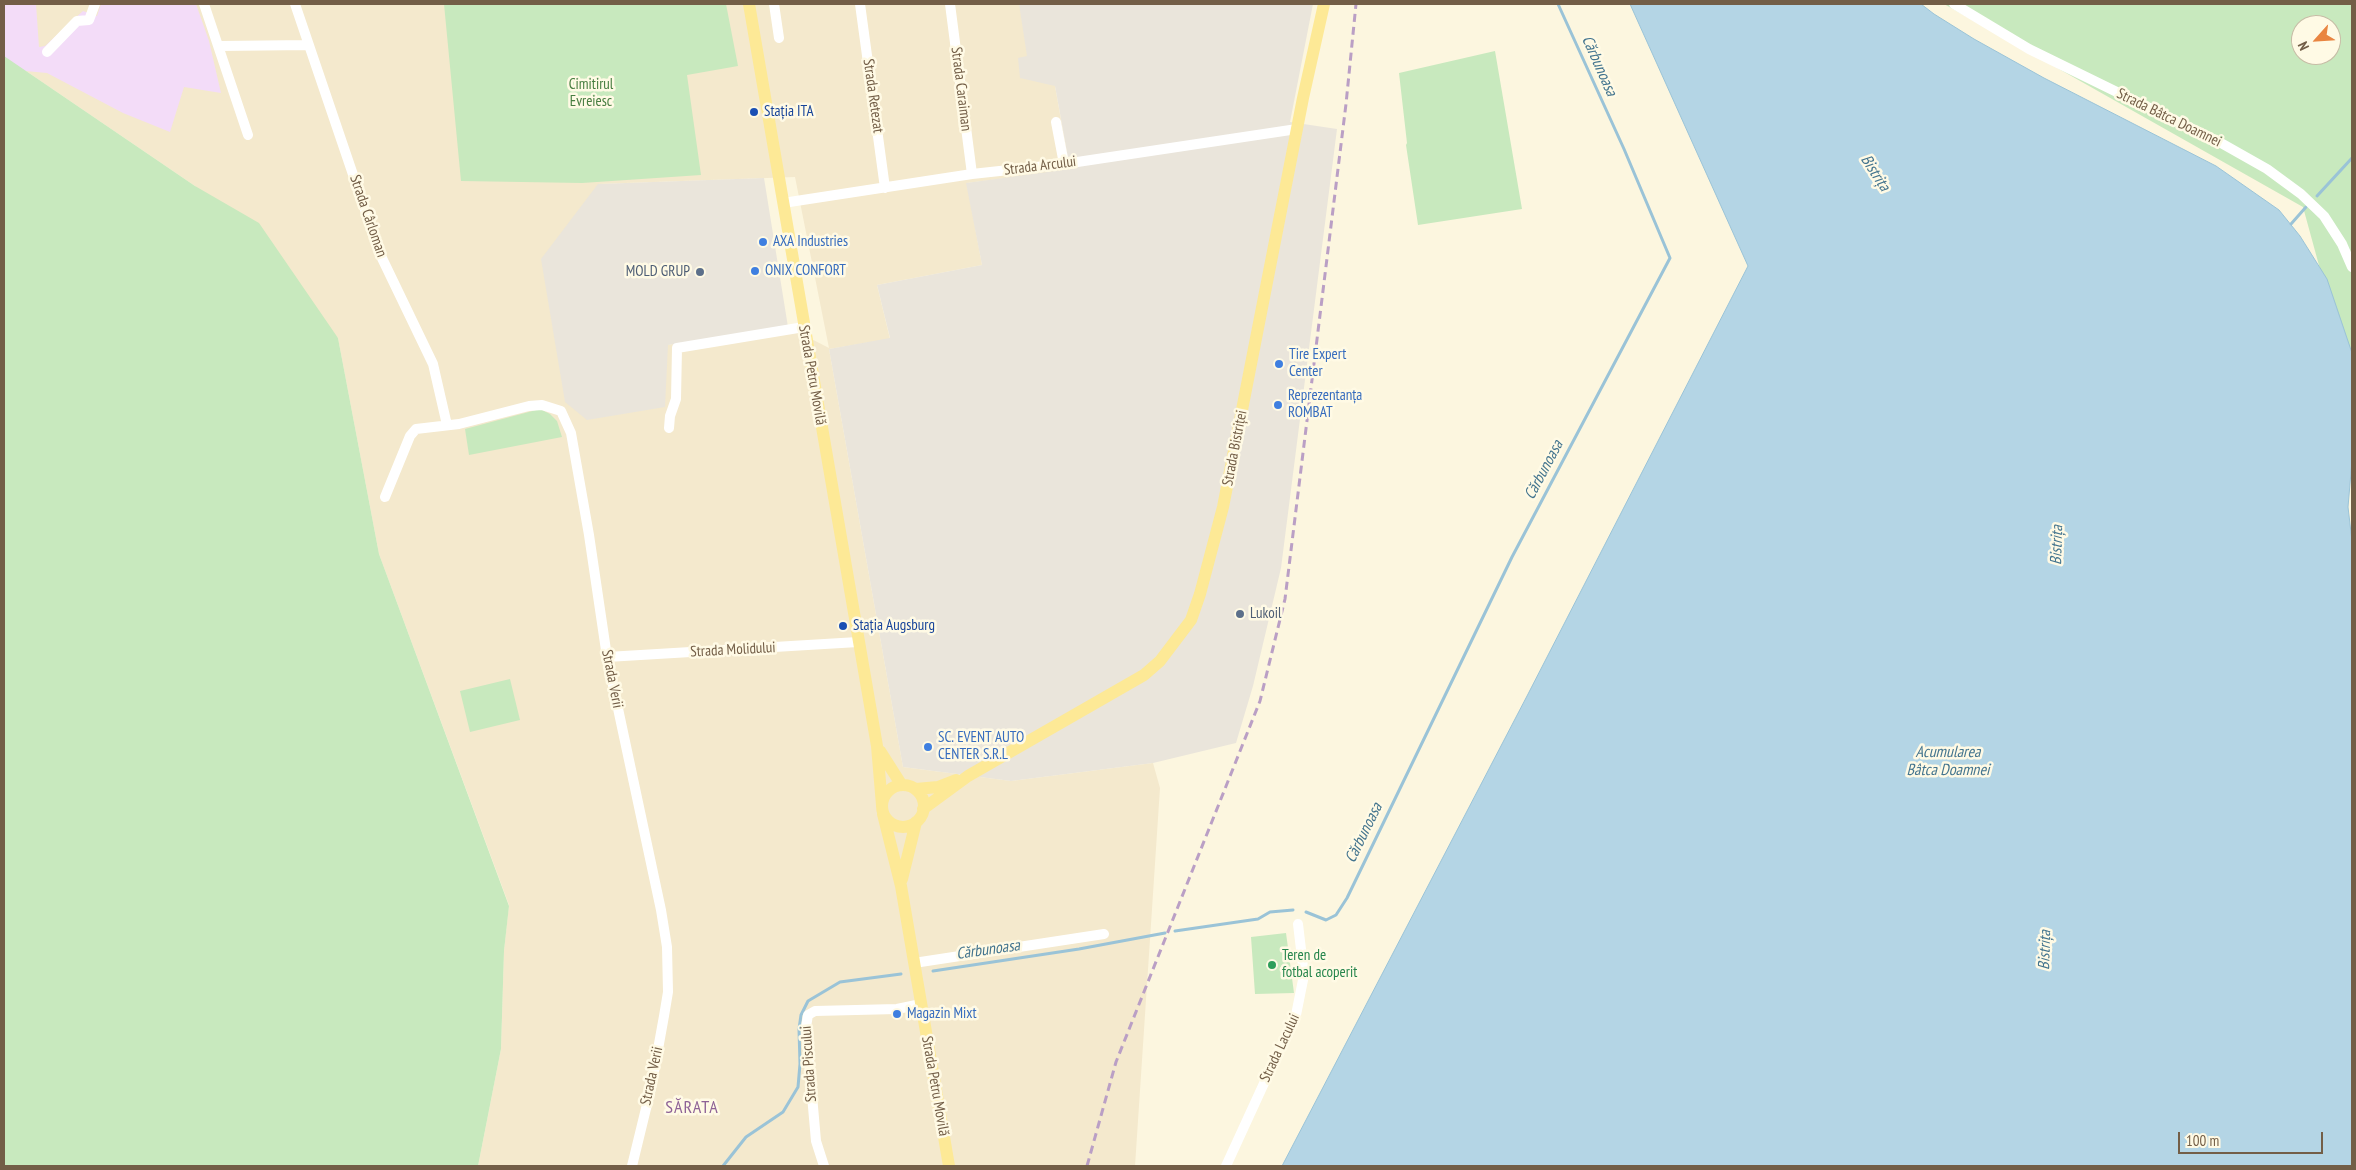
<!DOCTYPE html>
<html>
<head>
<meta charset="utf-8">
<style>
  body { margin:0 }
  #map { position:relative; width:2356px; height:1170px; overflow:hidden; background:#fcf6df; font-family:"PT Sans Narrow",sans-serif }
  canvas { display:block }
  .frame { position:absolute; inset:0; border:5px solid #735e47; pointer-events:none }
  .north { position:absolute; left:2291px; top:15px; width:50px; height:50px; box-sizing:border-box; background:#fffae5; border:1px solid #c7bca6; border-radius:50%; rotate:244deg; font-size:14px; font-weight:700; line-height:20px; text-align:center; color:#735e47 }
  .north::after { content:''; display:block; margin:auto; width:18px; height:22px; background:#e98541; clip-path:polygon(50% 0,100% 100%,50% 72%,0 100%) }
  .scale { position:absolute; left:2178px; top:1132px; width:145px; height:22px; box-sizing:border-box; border:2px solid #735e47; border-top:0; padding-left:6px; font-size:15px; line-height:18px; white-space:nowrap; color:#735e47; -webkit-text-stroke:4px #fffae5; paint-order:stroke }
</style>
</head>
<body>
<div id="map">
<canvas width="2356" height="1170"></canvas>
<div class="frame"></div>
<div class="north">N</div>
<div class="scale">100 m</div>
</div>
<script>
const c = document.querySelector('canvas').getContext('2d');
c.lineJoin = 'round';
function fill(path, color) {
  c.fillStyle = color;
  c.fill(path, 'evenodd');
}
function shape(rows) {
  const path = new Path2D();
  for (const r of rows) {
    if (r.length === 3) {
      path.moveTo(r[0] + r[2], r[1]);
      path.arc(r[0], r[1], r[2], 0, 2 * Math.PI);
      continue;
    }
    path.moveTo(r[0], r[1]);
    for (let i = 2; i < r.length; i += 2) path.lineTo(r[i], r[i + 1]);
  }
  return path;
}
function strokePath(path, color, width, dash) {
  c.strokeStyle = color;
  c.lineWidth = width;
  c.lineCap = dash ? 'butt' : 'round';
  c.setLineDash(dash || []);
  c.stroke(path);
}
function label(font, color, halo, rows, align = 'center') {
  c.font = font + ' "PT Sans Narrow",sans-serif';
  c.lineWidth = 5;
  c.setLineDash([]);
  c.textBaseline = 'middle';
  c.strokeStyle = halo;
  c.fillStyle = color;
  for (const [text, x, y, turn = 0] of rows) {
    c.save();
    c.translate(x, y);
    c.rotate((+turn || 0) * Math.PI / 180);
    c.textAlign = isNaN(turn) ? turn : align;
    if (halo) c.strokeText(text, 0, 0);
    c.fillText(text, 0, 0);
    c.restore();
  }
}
fill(shape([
  [4,4,1019,4,1055,86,1070,170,967,183,982,265,877,285,890,339,829,349,903,767,1011,781,1153,763,1160,788,1135,1166,478,1166,501,1049,504,951,509,905,379,554,338,338,195,186,4,56],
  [795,177,829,348,788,327,667,345,598,184]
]), '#f4e9cd');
fill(shape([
  [1019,4,1313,4,1290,122,1337,129,1281,568,1253,686,1236,743,1153,763,1011,781,903,767,829,349,890,338,877,285,982,265,966,183,1070,169,1055,86,1020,78,1018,58,1027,56],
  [764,178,788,327,668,345,665,407,587,420,565,402,541,259,598,184]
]), '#eae5db');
fill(shape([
  [4,4,36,4,39,47,45,46,83,11,97,16,101,4,196,4,209,41,221,93,184,87,170,132,123,113,47,73,4,69]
]), '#f3dcf8');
fill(shape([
  [444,4,726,4,738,66,687,75,701,175,582,183,461,181],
  [1944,4,2352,4,2352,386,2303,207],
  [2301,25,2331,25,2331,55,2301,55],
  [1495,51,1522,209,1418,225,1406,145,1407,143,1399,73],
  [4,56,195,186,259,223,338,338,379,554,509,906,504,951,501,1049,478,1166,4,1166],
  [540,409,550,414,557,421,562,437,469,455,465,429],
  [510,679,520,720,470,732,460,691],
  [1286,933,1294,993,1255,994,1251,937]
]), '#c8e9be');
const water = shape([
  [1630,4,1921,4,1934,14,1974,39,2044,78,2216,166,2279,210,2300,236,2327,279,2352,353,2352,461,2348,507,2352,541,2352,1166,1282,1166,1527,696,1748,266,1630,4]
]);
fill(water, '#b4d5e5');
strokePath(water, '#9ac3d7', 1);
strokePath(shape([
  [2317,196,2352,158],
  [2291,224,2306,207],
  [1306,912,1326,920,1336,915,1347,898,1512,557,1670,258,1624,149,1558,4],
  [1175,931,1258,919,1270,912,1293,910],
  [933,971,1079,949,1165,933],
  [723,1166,746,1137,783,1112,798,1087,800,1064,799,1029,801,1015,808,1001,840,982,901,974]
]), '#9ac3d7', 3);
strokePath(shape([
  [204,4,248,135],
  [295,4,380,254,433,364,447,425],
  [774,4,779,38],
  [860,4,885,188],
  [950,4,972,174],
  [1954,4,2029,49,2221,143,2267,169,2301,194,2324,216,2342,244,2352,267],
  [220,46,308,45],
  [47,52,77,21,89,20,95,4],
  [1056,122,1064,164],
  [783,203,972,174,1064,164,1297,129],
  [669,428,670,416,676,399,677,348,804,327],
  [385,497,410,436,416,429,459,424,529,406,542,405,561,411,571,433,589,535,607,657,661,910,667,947,668,992,664,1016,651,1088,632,1166],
  [607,657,858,642],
  [914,963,1104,934],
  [824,1166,816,1141,806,1027,808,1015,815,1011,897,1009,921,1004],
  [1226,1166,1277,1055,1295,1020,1304,975,1298,924]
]), '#fff', 10);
strokePath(shape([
  [749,4,877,746,882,805],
  [880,751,901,784],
  [903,806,21],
  [916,789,938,787,956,780],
  [923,809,968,776,1144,675,1160,661,1191,620,1200,594,1223,507,1303,98,1324,4],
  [883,814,901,886,949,1166],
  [902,879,916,822]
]), '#fde996', 12);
strokePath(shape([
  [1087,1166,1116,1062,1260,701,1285,599,1346,104,1356,4]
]), '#ba9fc5', 3, [8, 5]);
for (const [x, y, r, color] of [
  [754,112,5,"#1a4fb4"],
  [763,242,5,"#3f7fe0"],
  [755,271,5,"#3f7fe0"],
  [700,272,5,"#5c6f8a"],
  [1279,364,5,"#3f7fe0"],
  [1278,405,5,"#3f7fe0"],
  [1240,614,5,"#5c6f8a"],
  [843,626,5,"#1a4fb4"],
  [928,747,5,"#3f7fe0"],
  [1272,965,5,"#2e9e5b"],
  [897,1014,5,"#3f7fe0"]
]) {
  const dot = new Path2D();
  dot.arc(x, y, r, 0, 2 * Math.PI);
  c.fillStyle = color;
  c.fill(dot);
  strokePath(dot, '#fffae5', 2);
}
label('15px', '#487e41', '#fffae5', [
  ["Cimitirul",591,85],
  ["Evreiesc",591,102]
]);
label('15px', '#735e47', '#fffae5', [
  ["Strada Caraiman",961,89,83],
  ["Strada Retezat",873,96,82],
  ["Strada Bâtca Doamnei",2169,118,26],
  ["Strada Arcului",1040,166,-7],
  ["Strada Cârloman",368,216,71],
  ["Strada Petru Movilă",812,375,80],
  ["Strada Bistriței",1235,448,-79],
  ["Strada Molidului",733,650,-3],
  ["Strada Verii",612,679,79],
  ["Strada Lacului",1280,1048,-65],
  ["Strada Piscului",809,1064,-94],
  ["Strada Verii",652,1076,-78],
  ["Strada Petru Movilă",935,1086,80]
]);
label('15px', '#164399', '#fffae5', [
  ["Stația ITA",764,112],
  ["Stația Augsburg",853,626]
], 'left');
label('15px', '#366cbe', '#fffae5', [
  ["AXA Industries",773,242],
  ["ONIX CONFORT",765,271],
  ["Tire Expert",1289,355],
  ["Center",1289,372],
  ["Reprezentanța",1288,396],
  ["ROMBAT",1288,413],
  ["SC. EVENT AUTO",938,738],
  ["CENTER S.R.L",938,755],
  ["Magazin Mixt",907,1014]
], 'left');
label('15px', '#4e5e75', '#fffae5', [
  ["MOLD GRUP",690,272],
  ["Lukoil",1250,614,"left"]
], 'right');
label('15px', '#27864d', '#fffae5', [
  ["Teren de",1282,956],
  ["fotbal acoperit",1282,973]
], 'left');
label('italic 16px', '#43748e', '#fffae5', [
  ["Cărbunoasa",1599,66,66],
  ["Bistrița",1875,173,57],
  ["Cărbunoasa",1544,470,-62],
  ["Bistrița",2057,545,-88],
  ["Acumularea",1948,752],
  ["Bâtca Doamnei",1948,770],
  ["Cărbunoasa",1364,833,-64],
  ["Cărbunoasa",988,950,-8],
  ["Bistrița",2045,950,-88]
]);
c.letterSpacing = '1px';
label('18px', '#8e6296', '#fffae5', [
  ["SĂRATA",692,1108]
]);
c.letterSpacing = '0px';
</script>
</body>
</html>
